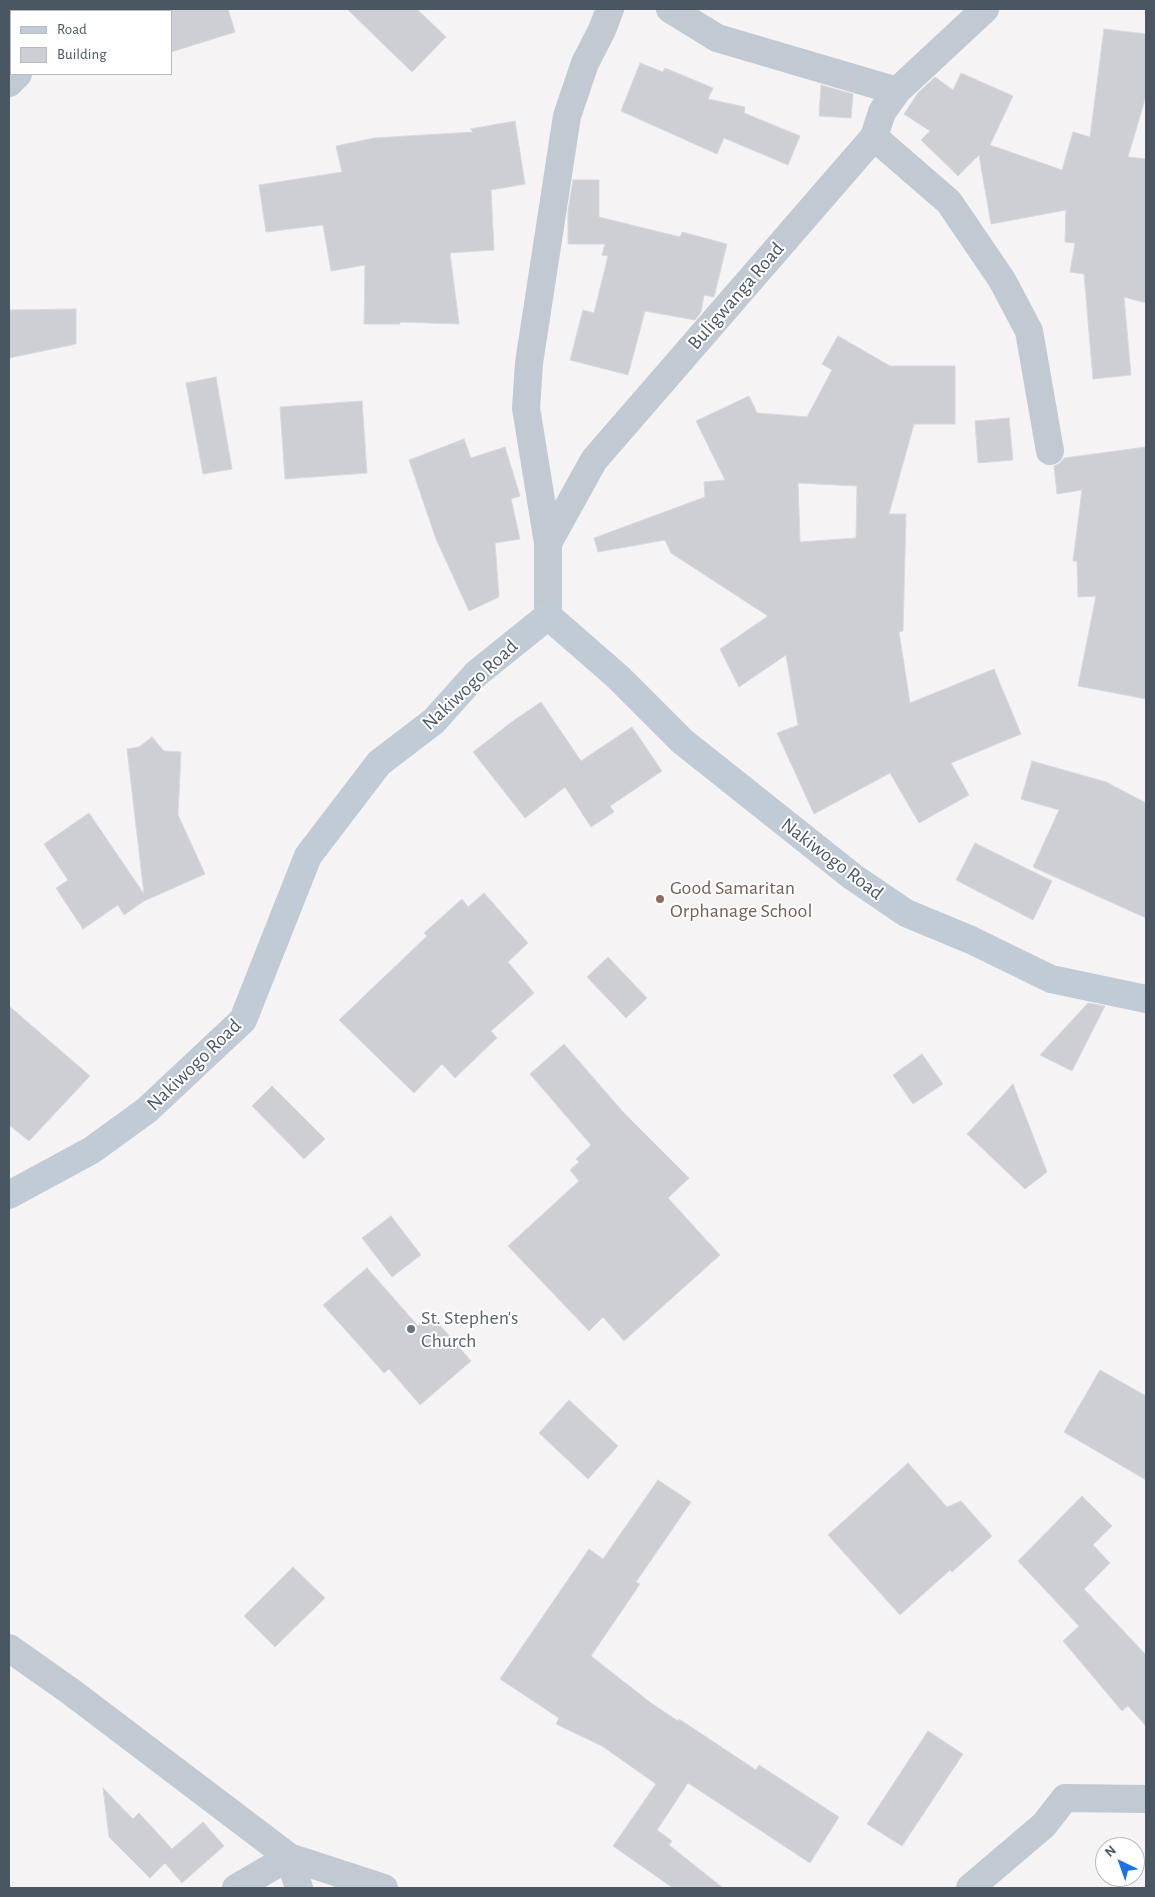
<!DOCTYPE html>
<html>
<head>
<meta charset="utf-8">
<style>
  body { margin:0 }
  #map { position:relative; width:1155px; height:1897px; overflow:hidden; background:#f5f3f3; font-family:"Alegreya Sans",sans-serif }
  canvas { display:block }
  .frame { position:absolute; inset:0; border:10px solid #4a5661; pointer-events:none }
  .legend { position:absolute; left:10px; top:10px; width:162px; height:65px; box-sizing:border-box; background:#fff; border:1px solid #b7bbc0; margin:0; padding:6px 9px; list-style:none; font-size:15px; color:#4a5661 }
  .legend li { display:flex; align-items:center; gap:10px; height:25px }
  .legend b { width:25px; border:1px solid #b7bbc0 }
  .north { position:absolute; left:1095px; top:1837px; width:50px; height:50px; box-sizing:border-box; background:#fff; border:1px solid #b7bbc0; border-radius:50%; rotate:318deg; font-size:14px; font-weight:700; line-height:20px; text-align:center; color:#4a5661 }
  .north::after { content:''; display:block; margin:auto; width:18px; height:22px; background:#1a73e8; clip-path:polygon(50% 0,100% 100%,50% 72%,0 100%) }
</style>
</head>
<body>
<div id="map">
<canvas width="1155" height="1897"></canvas>
<div class="frame"></div>
<ul class="legend">
<li><b style="height:6px;background:#c1cbd6"></b>Road</li>
<li><b style="height:14px;background:#cdcfd5"></b>Building</li>
</ul>
<div class="north">N</div>
</div>
<script>
const c = document.querySelector('canvas').getContext('2d');
c.lineJoin = 'round';
function fill(path, color) {
  c.fillStyle = color;
  c.fill(path, 'evenodd');
}
function shape(rows) {
  const path = new Path2D();
  for (const r of rows) {
    path.moveTo(r[0], r[1]);
    for (let i = 2; i < r.length; i += 2) path.lineTo(r[i], r[i + 1]);
  }
  return path;
}
function strokePath(path, color, width, dash) {
  c.strokeStyle = color;
  c.lineWidth = width;
  c.lineCap = dash ? 'butt' : 'round';
  c.setLineDash(dash || []);
  c.stroke(path);
}
function label(font, color, halo, rows, align = 'center') {
  c.font = font + ' "Alegreya Sans",sans-serif';
  c.lineWidth = 4;
  c.setLineDash([]);
  c.textBaseline = 'middle';
  c.strokeStyle = halo;
  c.fillStyle = color;
  for (const [text, x, y, turn = 0] of rows) {
    c.save();
    c.translate(x, y);
    c.rotate((+turn || 0) * Math.PI / 180);
    c.textAlign = isNaN(turn) ? turn : align;
    if (halo) c.strokeText(text, 0, 0);
    c.fillText(text, 0, 0);
    c.restore();
  }
}
const building = shape([
  [171,9,228,9,235,32,171,52,171,9],
  [347,9,417,9,446,37,412,72,347,9],
  [1104,29,1146,34,1146,96,1128,157,1146,159,1146,303,1124,297,1131,375,1093,379,1084,274,1070,272,1075,243,1065,242,1066,210,991,224,979,155,958,176,921,140,930,131,904,114,918,93,935,77,953,90,961,73,1013,96,990,145,1062,170,1073,132,1090,137,1104,29],
  [640,63,663,72,665,68,713,88,708,99,745,107,744,113,800,136,788,165,724,138,717,154,621,111,640,63],
  [821,85,853,94,851,118,819,116,821,85],
  [515,121,525,184,491,190,494,250,450,253,459,324,400,322,400,324,364,324,365,265,331,271,323,225,266,232,259,185,342,172,336,146,374,138,473,132,470,129,515,121],
  [573,180,599,180,599,217,680,237,682,232,727,244,714,297,704,295,701,312,695,320,645,311,628,375,570,360,583,310,594,313,608,256,602,255,605,244,568,244,568,211,573,180],
  [76,309,76,344,9,358,9,310,76,309],
  [838,336,890,366,955,366,955,424,914,424,889,514,906,514,903,631,899,632,910,703,994,669,1021,734,951,763,969,795,919,823,890,773,814,814,777,733,798,725,786,655,739,687,720,649,768,616,671,553,665,540,598,552,594,538,705,497,704,482,725,480,696,421,749,396,757,413,807,417,832,370,822,364,838,336],
  [798,483,857,486,856,538,800,542,798,483],
  [216,377,232,469,203,474,186,383,216,377],
  [362,401,367,473,285,479,280,407,362,401],
  [1009,418,1013,460,978,463,975,421,1009,418],
  [464,439,471,458,505,447,520,496,511,499,520,539,495,543,499,597,469,611,436,539,409,460,464,439],
  [1146,447,1146,699,1078,686,1096,596,1078,597,1077,561,1073,561,1082,490,1057,494,1054,466,1060,463,1064,458,1146,447],
  [541,702,581,761,632,727,662,771,610,806,614,812,591,827,565,787,525,818,473,752,513,721,541,702],
  [152,737,164,751,181,752,178,815,205,874,144,901,124,915,118,905,83,929,56,888,68,880,44,844,89,813,144,894,127,749,139,747,152,737],
  [1032,761,1106,782,1146,803,1146,918,1033,867,1059,810,1021,799,1032,761],
  [975,843,1052,881,1033,920,956,880,975,843],
  [484,893,528,943,508,962,534,993,491,1031,497,1038,455,1078,442,1064,414,1093,339,1020,427,936,424,933,462,899,468,907,484,893],
  [608,957,647,998,626,1018,587,977,608,957],
  [1088,1003,1105,1006,1072,1071,1040,1055,1088,1003],
  [9,1006,90,1076,29,1141,9,1125,9,1006],
  [564,1044,624,1113,689,1178,668,1198,720,1255,624,1341,603,1317,589,1331,508,1246,579,1181,570,1170,579,1162,576,1159,591,1145,530,1074,564,1044],
  [922,1054,943,1084,913,1104,893,1075,922,1054],
  [1013,1084,1047,1172,1025,1189,967,1134,1013,1084],
  [272,1086,325,1139,304,1159,252,1106,272,1086],
  [391,1216,421,1255,392,1277,362,1238,391,1216],
  [367,1268,418,1326,431,1315,471,1361,420,1405,389,1369,384,1373,323,1305,367,1268],
  [1100,1370,1146,1396,1146,1480,1064,1432,1100,1370],
  [569,1400,618,1446,588,1479,539,1433,569,1400],
  [908,1463,947,1507,961,1501,992,1536,952,1572,950,1570,900,1615,828,1535,908,1463],
  [658,1480,691,1502,636,1582,640,1584,591,1656,651,1703,678,1721,679,1719,756,1770,759,1765,839,1817,810,1863,688,1783,657,1830,672,1841,669,1845,723,1888,673,1888,613,1846,656,1784,602,1746,556,1724,559,1718,500,1679,589,1549,603,1559,658,1480],
  [1082,1496,1112,1526,1093,1545,1110,1563,1084,1589,1146,1655,1146,1726,1128,1706,1122,1711,1063,1641,1079,1626,1018,1561,1082,1496],
  [293,1567,325,1598,275,1647,244,1616,293,1567],
  [928,1731,963,1754,902,1846,867,1824,928,1731],
  [103,1788,133,1819,139,1813,172,1849,203,1822,224,1846,182,1883,165,1863,150,1878,109,1837,103,1788]
]);
fill(building, '#cdcfd5');
strokePath(building, '#d7d9de', 1);
strokePath(shape([
  [670,9,717,38,897,91],
  [80,11,82,9],
  [9,83,18,74],
  [874,137,949,202,1002,280,1029,331,1050,451],
  [548,543,526,408,529,363,567,116,585,63,602,30,610,9],
  [548,616,548,543,594,460,874,137,882,112,897,91,985,9],
  [9,1648,70,1691,289,1857,384,1888],
  [236,1888,289,1857,299,1888],
  [970,1888,1044,1825,1065,1798,1146,1799]
]), '#c1cad2', 28);
strokePath(shape([
  [9,1195,92,1150,147,1110,243,1020,308,856,379,763,434,721,476,674,548,616,618,677,682,741,853,877,906,913,971,940,1051,979,1146,999]
]), '#c1cbd6', 28);
for (const [x, y, r, color] of [
  [660,899,5,"#8d6e63"],
  [411,1329,5,"#6b7280"]
]) {
  const dot = new Path2D();
  dot.arc(x, y, r, 0, 2 * Math.PI);
  c.fillStyle = color;
  c.fill(dot);
  strokePath(dot, '#fff', 2);
}
label('20px', '#4a5661', '#fff', [
  ["Buligwanga Road",736,296,-49],
  ["Nakiwogo Road",470,685,-43],
  ["Nakiwogo Road",832,859,37],
  ["Nakiwogo Road",194,1065,-44]
]);
label('20px', '#785e54', '#fff', [
  ["Good Samaritan",670,888],
  ["Orphanage School",670,911]
], 'left');
label('20px', '#5b616d', '#fff', [
  ["St. Stephen's",421,1318],
  ["Church",421,1341]
], 'left');
</script>
</body>
</html>
